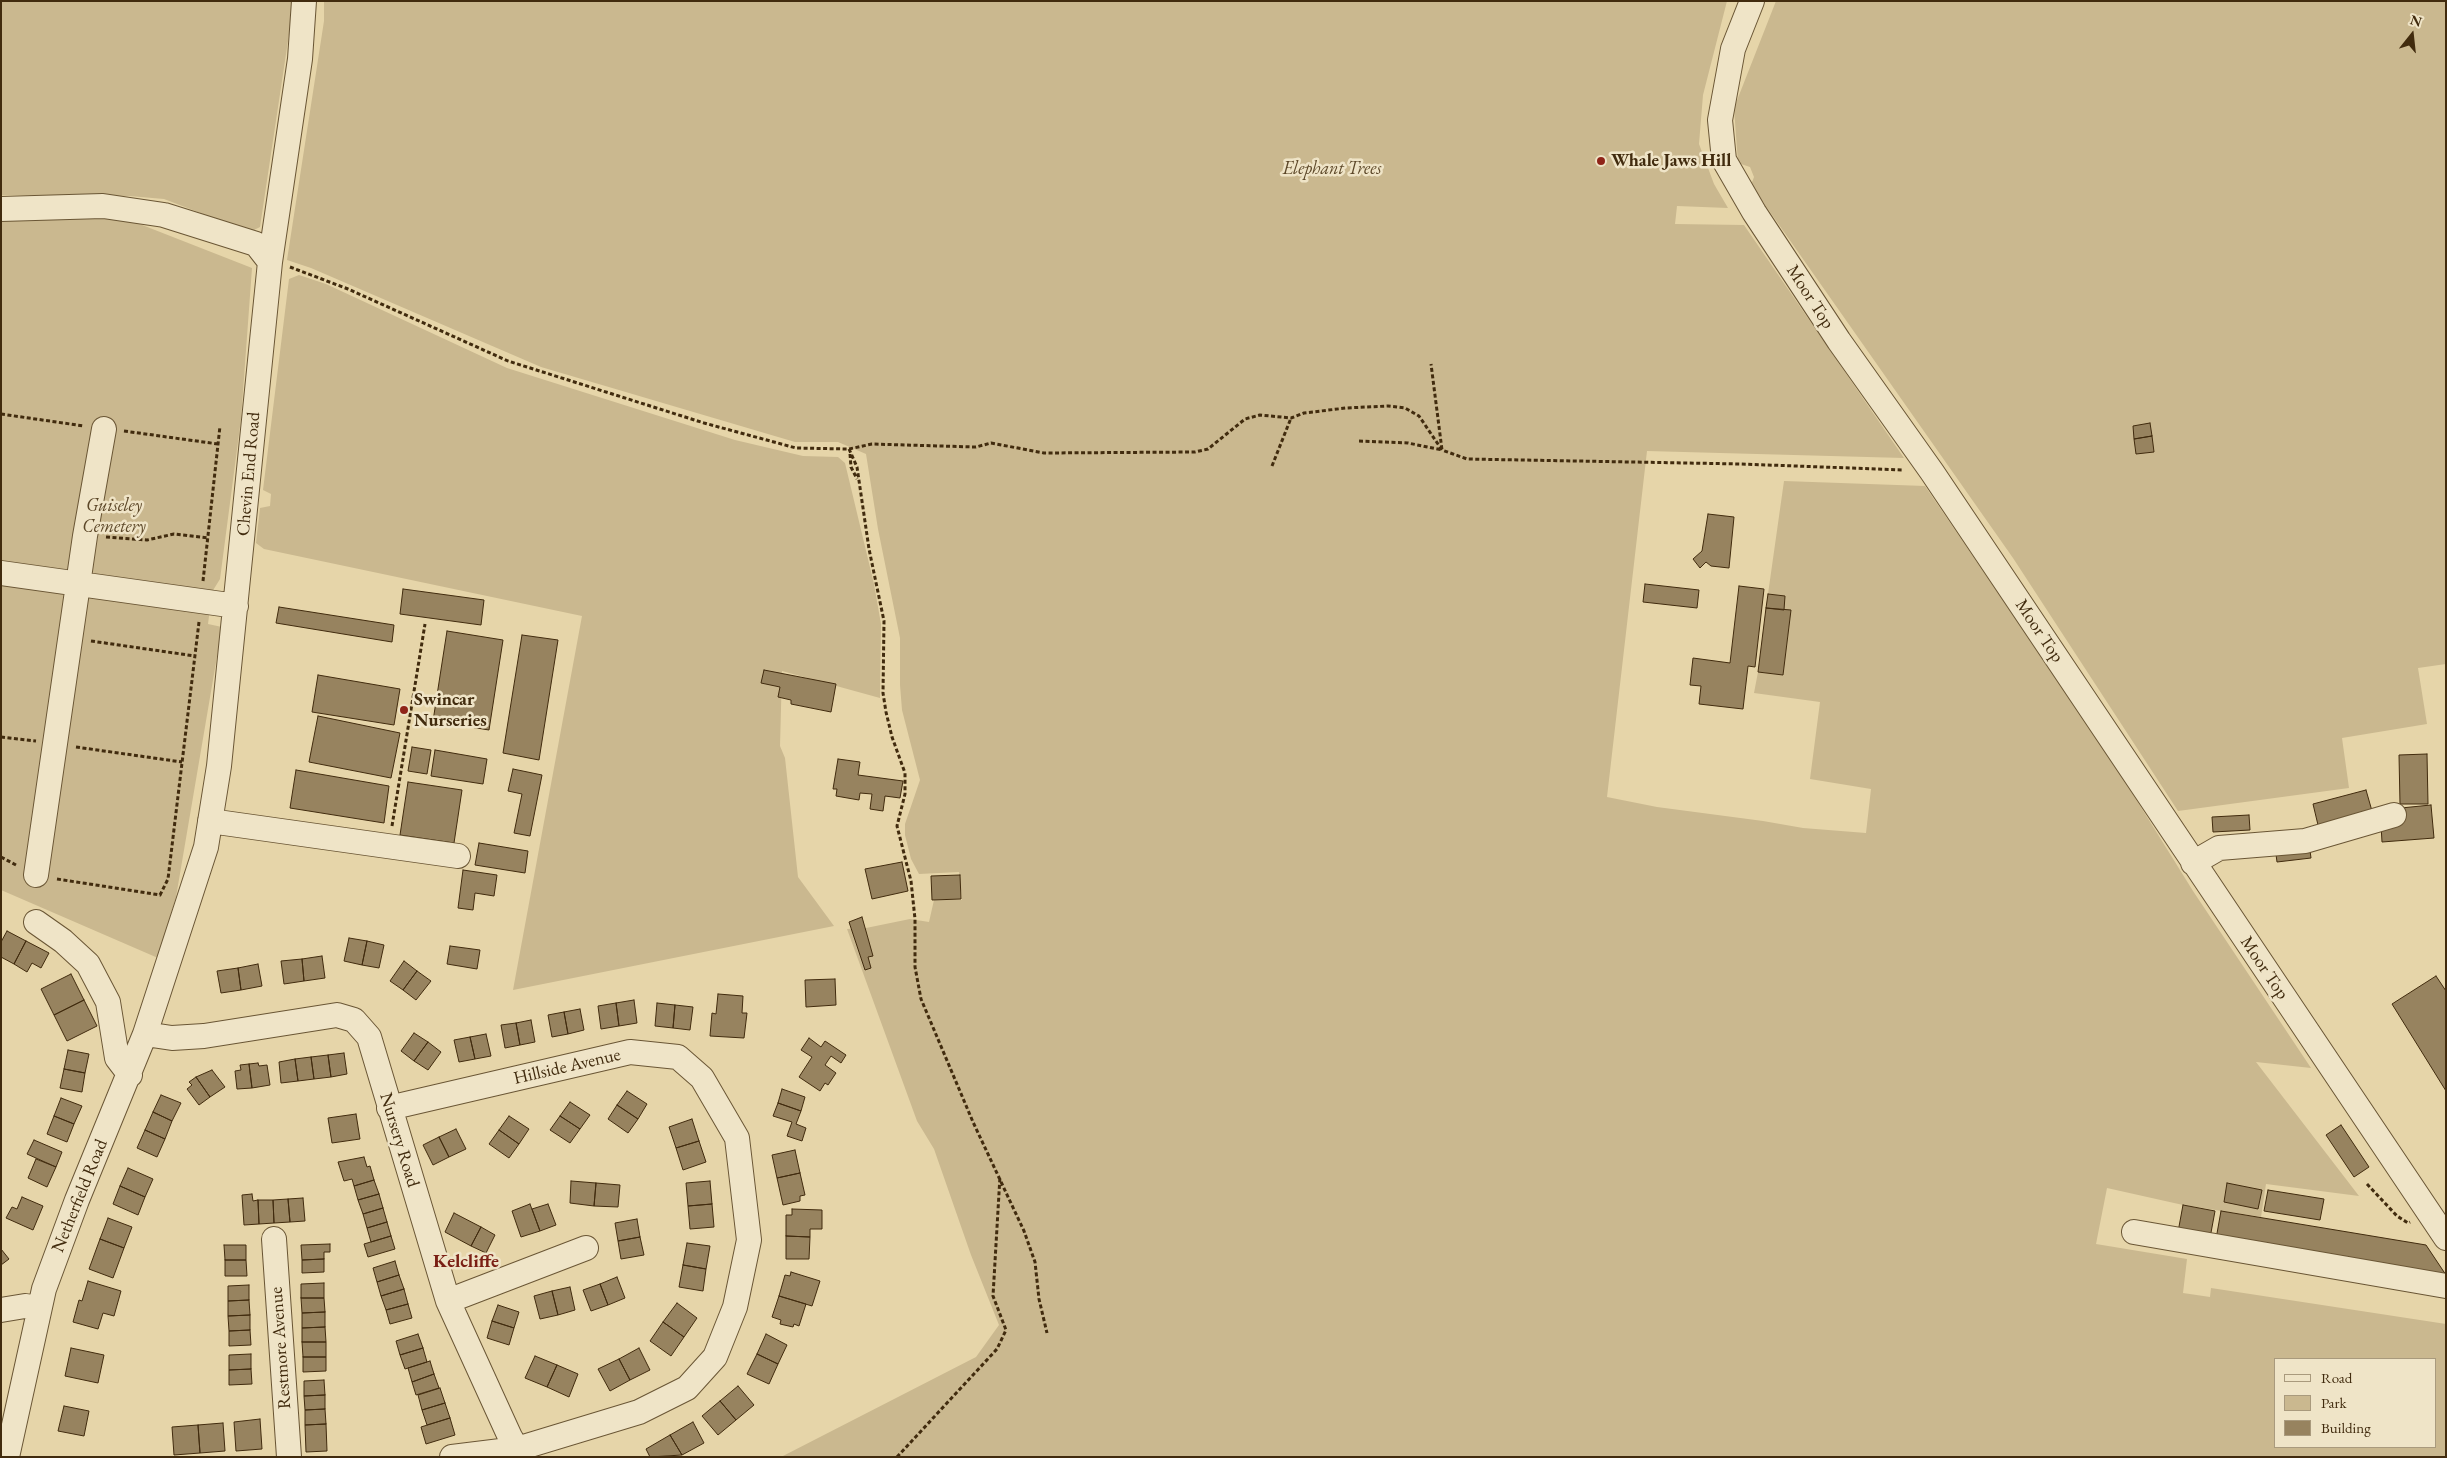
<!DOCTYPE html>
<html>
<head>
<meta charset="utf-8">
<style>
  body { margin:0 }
  #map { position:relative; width:2447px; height:1458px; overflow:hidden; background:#e6d5a9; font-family:"EB Garamond",serif }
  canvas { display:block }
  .frame { position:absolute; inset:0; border:2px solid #412b0e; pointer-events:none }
  .legend { position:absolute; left:2274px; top:1358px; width:162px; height:90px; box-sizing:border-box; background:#efe4c7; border:1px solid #a99a7d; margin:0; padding:6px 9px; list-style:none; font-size:15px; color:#412b0e }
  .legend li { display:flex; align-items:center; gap:10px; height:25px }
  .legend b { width:25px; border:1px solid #a99a7d }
  .north { position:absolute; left:2387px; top:10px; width:50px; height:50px; -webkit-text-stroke:4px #efe4c7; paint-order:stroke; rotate:16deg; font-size:14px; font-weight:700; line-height:20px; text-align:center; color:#412b0e }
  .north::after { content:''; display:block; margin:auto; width:18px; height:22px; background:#412b0e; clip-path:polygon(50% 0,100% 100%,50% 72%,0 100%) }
</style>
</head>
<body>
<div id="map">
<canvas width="2447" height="1458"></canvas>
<div class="frame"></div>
<ul class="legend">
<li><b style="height:6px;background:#efe4c7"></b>Road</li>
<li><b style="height:14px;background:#cab88f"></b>Park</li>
<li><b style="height:14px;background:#97835f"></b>Building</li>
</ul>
<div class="north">N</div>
</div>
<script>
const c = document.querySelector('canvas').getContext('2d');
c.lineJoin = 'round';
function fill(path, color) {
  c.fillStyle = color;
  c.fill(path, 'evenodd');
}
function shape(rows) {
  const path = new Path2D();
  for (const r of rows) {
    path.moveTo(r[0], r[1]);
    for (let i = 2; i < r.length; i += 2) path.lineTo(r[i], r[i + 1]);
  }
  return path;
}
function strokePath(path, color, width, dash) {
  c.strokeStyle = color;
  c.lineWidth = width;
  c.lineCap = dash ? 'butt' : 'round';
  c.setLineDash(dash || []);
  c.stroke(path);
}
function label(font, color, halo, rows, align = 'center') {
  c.font = font + ' "EB Garamond",serif';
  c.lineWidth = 5;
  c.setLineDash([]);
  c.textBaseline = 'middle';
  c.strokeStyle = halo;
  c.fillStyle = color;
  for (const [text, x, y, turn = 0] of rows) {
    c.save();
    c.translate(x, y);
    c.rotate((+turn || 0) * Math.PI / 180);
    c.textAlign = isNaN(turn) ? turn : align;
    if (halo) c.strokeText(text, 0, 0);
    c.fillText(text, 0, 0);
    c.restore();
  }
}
fill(shape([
  [1,1,294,1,260,227,250,232,164,199,129,196,1,195],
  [324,1,1727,1,1703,95,1699,144,1714,184,1728,208,1677,206,1675,224,1744,225,1904,458,1647,451,1607,797,1657,807,1763,821,1803,828,1866,833,1871,789,1810,779,1820,702,1754,693,1758,672,1783,675,1791,611,1784,610,1785,596,1768,594,1784,481,1925,486,2108,754,2193,891,2311,1068,2256,1062,2359,1196,2266,1184,2261,1217,2183,1205,2107,1188,2096,1244,2187,1259,2183,1293,2210,1297,2211,1288,2446,1324,2446,1457,781,1457,976,1357,999,1325,971,1255,934,1149,917,1121,847,929,866,928,910,919,929,922,934,900,962,900,959,872,919,874,911,859,905,835,905,824,920,780,902,710,900,685,900,638,878,529,866,454,838,442,795,442,541,367,311,268,287,260,324,21],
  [2276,1359,2436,1359,2436,1447,2276,1447],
  [1776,1,2446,1,2446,664,2418,668,2427,724,2342,738,2349,788,2178,811,2013,558,1751,185,1754,177,1750,167,1738,163,1734,108],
  [88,216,132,221,252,268,241,419,220,579,212,592,208,624,222,627,176,897,158,958,1,890,1,220],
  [299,275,326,284,507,368,735,440,803,456,838,457,845,463,874,584,881,624,880,698,782,671,780,746,785,758,798,877,834,926,513,990,582,616,264,549,256,543,260,508,270,506,271,494,263,490,289,279]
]), '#cab88f');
const building = shape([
  [2150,423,2152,436,2134,439,2133,426,2150,423],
  [2152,436,2154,452,2136,454,2134,439,2152,436],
  [1708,514,1734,517,1729,568,1711,566,1706,562,1700,568,1693,559,1702,551,1708,514],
  [1645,584,1699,590,1697,608,1643,602,1645,584],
  [1739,586,1764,589,1755,667,1748,666,1743,709,1699,704,1701,686,1690,685,1693,658,1730,663,1739,586],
  [403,589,484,600,481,625,400,614,403,589],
  [1768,594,1785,596,1784,610,1766,608,1768,594],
  [279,607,394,625,392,642,276,623,279,607],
  [1766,608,1791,610,1783,675,1758,672,1766,608],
  [447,631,503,640,489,730,433,721,447,631],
  [522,635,558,640,539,760,503,753,522,635],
  [764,670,836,684,831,712,791,704,791,700,778,697,780,687,761,683,764,670],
  [318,675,400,689,394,725,312,712,318,675],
  [318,716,400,733,391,778,309,762,318,716],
  [412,747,431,750,427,774,408,771,412,747],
  [435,750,487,759,483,784,431,776,435,750],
  [2427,754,2428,804,2400,804,2399,755,2427,754],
  [838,759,860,762,858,775,903,781,900,798,885,796,883,811,870,809,872,794,860,793,859,800,836,796,837,789,833,789,838,759],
  [513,769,542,775,530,836,514,833,522,794,508,791,513,769],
  [296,770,389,786,384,823,290,808,296,770],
  [408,782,462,790,454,843,400,835,408,782],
  [2366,790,2372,811,2318,825,2313,804,2366,790],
  [2431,805,2434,838,2382,842,2381,825,2401,808,2431,805],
  [2249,815,2250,830,2213,832,2212,817,2249,815],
  [479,843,528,851,525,873,475,865,479,843],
  [2309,843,2311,858,2277,862,2275,847,2309,843],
  [902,862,908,891,872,899,865,869,902,862],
  [463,870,497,875,494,896,475,893,473,910,458,908,463,870],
  [960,875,961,899,932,900,931,876,960,875],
  [862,917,873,956,868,957,871,968,865,970,849,922,862,917],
  [7,931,26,941,14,964,1,957,1,942,7,931],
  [349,938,367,941,362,965,344,961,349,938],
  [26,941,49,953,41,968,32,963,27,972,14,964,26,941],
  [367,941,384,945,379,968,362,965,367,941],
  [450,946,480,950,477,969,447,964,450,946],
  [322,956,325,978,304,981,302,959,322,956],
  [302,959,304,981,284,984,281,961,302,959],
  [404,961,417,971,403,990,390,981,404,961],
  [258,964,262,986,241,990,238,968,258,964],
  [238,968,241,990,221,993,217,971,238,968],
  [417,971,431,981,416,1000,403,990,417,971],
  [71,974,84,1000,54,1015,41,989,71,974],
  [2436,976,2446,991,2446,1091,2392,1004,2436,976],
  [835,979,836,1005,806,1007,805,980,835,979],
  [718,994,743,996,742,1013,747,1013,744,1038,710,1036,712,1013,716,1014,718,994],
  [84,1000,97,1026,67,1041,54,1015,84,1000],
  [634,1000,637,1023,619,1026,616,1003,634,1000],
  [616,1003,619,1026,601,1029,598,1006,616,1003],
  [657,1003,675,1005,673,1028,655,1026,657,1003],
  [675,1005,693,1007,690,1030,673,1028,675,1005],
  [580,1009,584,1030,568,1034,564,1012,580,1009],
  [564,1012,568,1034,552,1037,548,1015,564,1012],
  [531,1020,535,1042,520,1045,516,1023,531,1020],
  [516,1023,520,1045,505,1048,501,1025,516,1023],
  [414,1033,428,1042,414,1061,401,1051,414,1033],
  [486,1034,491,1056,475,1059,470,1037,486,1034],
  [470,1037,475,1059,459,1062,454,1040,470,1037],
  [809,1038,821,1047,825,1041,846,1055,841,1063,831,1056,825,1065,836,1073,828,1085,825,1083,820,1091,799,1077,812,1057,801,1050,809,1038],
  [428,1042,441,1052,428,1070,414,1061,428,1042],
  [68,1050,89,1054,85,1073,64,1069,68,1050],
  [344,1053,347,1074,331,1077,328,1055,344,1053],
  [328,1055,331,1077,314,1079,311,1057,328,1055],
  [311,1057,314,1079,298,1081,295,1059,311,1057],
  [295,1059,298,1081,281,1083,279,1062,295,1059],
  [258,1063,259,1066,267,1065,270,1085,252,1088,249,1064,258,1063],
  [249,1064,252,1088,237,1089,235,1071,241,1070,240,1065,249,1064],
  [64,1069,85,1073,82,1092,60,1088,64,1069],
  [212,1070,225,1087,210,1097,196,1077,212,1070],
  [196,1077,210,1097,199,1105,187,1089,192,1085,189,1082,196,1077],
  [782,1089,805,1097,801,1111,778,1103,782,1089],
  [627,1091,647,1104,638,1119,617,1105,627,1091],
  [161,1095,181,1103,172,1121,153,1112,161,1095],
  [61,1098,82,1106,74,1124,54,1116,61,1098],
  [570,1102,590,1115,580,1129,560,1116,570,1102],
  [778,1103,801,1111,796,1124,806,1128,802,1141,787,1136,792,1122,773,1116,778,1103],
  [617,1105,638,1119,628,1133,608,1119,617,1105],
  [153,1112,172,1121,165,1139,145,1130,153,1112],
  [356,1114,360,1139,332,1143,328,1118,356,1114],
  [54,1116,74,1124,67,1142,47,1134,54,1116],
  [509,1116,529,1129,519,1144,499,1130,509,1116],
  [560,1116,580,1129,570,1143,550,1130,560,1116],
  [692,1119,699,1141,676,1148,669,1127,692,1119],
  [2341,1125,2369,1167,2354,1177,2326,1135,2341,1125],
  [456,1129,466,1149,449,1157,439,1137,456,1129],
  [145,1130,165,1139,157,1157,137,1148,145,1130],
  [499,1130,519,1144,509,1158,489,1144,499,1130],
  [439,1137,449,1157,433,1165,423,1145,439,1137],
  [34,1140,62,1152,56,1167,27,1154,34,1140],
  [699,1141,706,1162,683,1170,676,1148,699,1141],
  [795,1150,800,1173,777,1178,772,1155,795,1150],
  [364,1157,367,1167,370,1166,374,1180,354,1186,352,1179,344,1181,338,1162,364,1157],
  [36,1159,56,1167,47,1187,28,1178,36,1159],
  [128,1168,153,1179,145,1197,120,1186,128,1168],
  [800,1173,805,1195,800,1196,800,1201,783,1205,777,1178,800,1173],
  [374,1180,379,1194,358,1200,354,1186,374,1180],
  [571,1181,596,1183,594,1206,570,1203,571,1181],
  [710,1181,712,1204,688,1206,686,1183,710,1181],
  [596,1183,620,1185,618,1207,594,1206,596,1183],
  [2227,1183,2262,1190,2258,1209,2224,1202,2227,1183],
  [120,1186,145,1197,138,1215,113,1204,120,1186],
  [2268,1190,2324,1199,2320,1220,2264,1211,2268,1190],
  [252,1194,253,1201,258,1200,259,1224,244,1225,242,1195,252,1194],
  [379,1194,383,1208,363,1214,358,1200,379,1194],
  [22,1197,43,1206,33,1230,6,1218,12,1207,17,1209,22,1197],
  [303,1198,305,1221,290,1222,288,1199,303,1198],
  [288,1199,290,1222,274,1223,273,1200,288,1199],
  [258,1200,273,1200,274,1223,259,1224,258,1200],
  [530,1204,540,1231,521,1237,512,1211,530,1204],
  [548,1204,556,1225,540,1231,532,1209,548,1204],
  [712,1204,714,1227,690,1229,688,1206,712,1204],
  [2183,1205,2215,1211,2210,1238,2178,1232,2183,1205],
  [383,1208,387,1222,367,1228,363,1214,383,1208],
  [792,1209,822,1210,822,1229,810,1229,810,1237,786,1236,786,1215,792,1215,792,1209],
  [2221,1211,2426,1245,2446,1275,2216,1239,2221,1211],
  [454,1213,481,1227,471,1246,445,1232,454,1213],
  [108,1218,132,1227,124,1248,100,1239,108,1218],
  [637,1219,640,1237,618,1241,615,1223,637,1219],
  [387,1222,391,1236,371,1242,367,1228,387,1222],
  [481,1227,495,1235,486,1253,471,1246,481,1227],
  [391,1236,395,1249,368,1257,364,1244,391,1236],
  [786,1236,810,1237,809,1259,786,1259,786,1236],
  [640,1237,644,1255,621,1259,618,1241,640,1237],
  [100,1239,124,1248,113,1278,89,1269,100,1239],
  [687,1243,710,1246,706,1269,683,1265,687,1243],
  [330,1244,330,1252,324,1252,324,1259,302,1260,301,1245,330,1244],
  [224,1245,246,1245,246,1260,225,1260,224,1245],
  [1,1249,9,1259,1,1265,1,1249],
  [324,1259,324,1272,302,1273,302,1260,324,1259],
  [225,1260,246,1260,247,1276,225,1276,225,1260],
  [395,1261,399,1275,377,1282,373,1268,395,1261],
  [683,1265,706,1269,703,1291,679,1287,683,1265],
  [791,1272,820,1281,812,1306,779,1296,785,1275,790,1276,791,1272],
  [399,1275,404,1289,381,1296,377,1282,399,1275],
  [617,1277,625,1298,608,1305,600,1284,617,1277],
  [88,1281,121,1291,114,1316,103,1313,98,1329,73,1322,79,1300,82,1301,88,1281],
  [324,1283,324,1298,301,1298,301,1284,324,1283],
  [600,1284,608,1305,591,1311,583,1290,600,1284],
  [249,1285,249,1300,228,1301,228,1286,249,1285],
  [570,1287,575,1310,558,1315,552,1291,570,1287],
  [404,1289,408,1304,386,1310,381,1296,404,1289],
  [552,1291,558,1315,540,1319,534,1296,552,1291],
  [779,1296,806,1304,799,1326,794,1324,793,1327,780,1324,781,1320,772,1317,779,1296],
  [301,1298,324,1298,325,1312,302,1313,301,1298],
  [249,1300,250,1315,228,1316,228,1301,249,1300],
  [677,1303,697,1318,684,1337,663,1322,677,1303],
  [408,1304,412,1318,390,1324,386,1310,408,1304],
  [498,1305,519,1312,514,1328,492,1321,498,1305],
  [325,1312,325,1327,302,1328,302,1313,325,1312],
  [250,1315,250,1330,229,1331,228,1316,250,1315],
  [492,1321,514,1328,509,1345,487,1338,492,1321],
  [663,1322,684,1337,671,1356,650,1341,663,1322],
  [325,1327,326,1342,302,1342,302,1328,325,1327],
  [250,1330,251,1345,229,1346,229,1331,250,1330],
  [418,1334,423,1348,400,1355,396,1341,418,1334],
  [766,1334,787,1345,778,1364,757,1354,766,1334],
  [302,1342,326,1342,326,1357,303,1357,302,1342],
  [71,1348,104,1355,98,1383,65,1376,71,1348],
  [423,1348,427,1362,405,1369,400,1355,423,1348],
  [639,1348,650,1370,630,1380,619,1359,639,1348],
  [251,1354,251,1369,229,1370,229,1355,251,1354],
  [757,1354,778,1364,769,1384,747,1374,757,1354],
  [535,1356,557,1365,547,1387,525,1378,535,1356],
  [303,1357,326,1357,326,1371,303,1372,303,1357],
  [619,1359,630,1380,610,1391,598,1369,619,1359],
  [430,1361,434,1374,412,1382,408,1368,430,1361],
  [557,1365,578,1374,569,1397,547,1387,557,1365],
  [251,1369,252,1384,229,1385,229,1370,251,1369],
  [434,1374,439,1388,416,1395,412,1382,434,1374],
  [324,1380,325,1395,304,1396,304,1381,324,1380],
  [738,1386,754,1405,736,1420,720,1401,738,1386],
  [440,1388,445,1403,422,1410,418,1395,440,1388],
  [325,1395,325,1409,305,1410,304,1396,325,1395],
  [720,1401,736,1420,718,1435,702,1416,720,1401],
  [445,1403,450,1418,427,1425,422,1410,445,1403],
  [64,1406,89,1411,84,1436,58,1431,64,1406],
  [325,1409,326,1424,305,1425,305,1410,325,1409],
  [450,1418,455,1435,426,1444,421,1427,450,1418],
  [260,1419,262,1449,236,1451,234,1422,260,1419],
  [693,1422,704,1443,682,1455,670,1435,693,1422],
  [223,1423,225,1451,200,1453,198,1425,223,1423],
  [326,1424,327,1451,306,1452,305,1425,326,1424],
  [198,1425,200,1453,174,1455,172,1427,198,1425],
  [670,1435,682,1455,650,1457,646,1449,670,1435]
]);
fill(building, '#97835f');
strokePath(building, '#412b0e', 1);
const minor = shape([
  [1752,1,1733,49,1720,120,1724,160,1754,212,1839,341,1932,472,2446,1238],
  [1,209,103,206,164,215,256,244,270,262],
  [1,573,236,606],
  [210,821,458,856],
  [2193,863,2219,848,2305,841,2394,815],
  [36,875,85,536,104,429],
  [36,922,63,941,88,964,108,1002,117,1058,130,1075],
  [145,1034,172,1038,204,1036,337,1015,354,1020,369,1037,448,1301,510,1437,522,1457],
  [389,1108,630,1052,678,1057,702,1078,737,1138,749,1240,735,1307,715,1357,687,1388,639,1412,517,1449,452,1457],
  [2134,1232,2446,1286],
  [274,1239,289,1457],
  [448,1301,586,1248],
  [1,1310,25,1306,39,1308],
  [7,1457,44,1289,77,1200,145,1034,206,847,219,766,270,262,300,59,304,1]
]);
strokePath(minor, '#6a5635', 26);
strokePath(shape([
  [290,267,348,289,508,361,704,423,796,448,849,449,872,444,976,447,991,443,1044,453,1195,452,1208,449,1245,419,1260,415,1291,418,1304,413,1346,408,1388,406,1405,408,1419,416,1442,450,1467,459,1741,464,1904,470],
  [1,414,84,426],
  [124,431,218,444],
  [1359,441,1408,443,1442,450,1431,364],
  [849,449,857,467,869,549,884,621,883,693,886,712,892,737,905,773,905,794,897,826,911,881,915,919,915,967,921,999,973,1122,1024,1231,1035,1262,1039,1299,1047,1333],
  [850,454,851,467,857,479],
  [1272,466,1291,418],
  [106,537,147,540,174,534,208,538],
  [203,581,220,426],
  [91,641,195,656],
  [1,737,36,741],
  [76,747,182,762],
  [392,826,425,624],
  [1,857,16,865],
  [57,879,160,895,168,879,199,622],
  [2367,1184,2397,1216,2408,1223,2410,1222],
  [897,1457,997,1349,1006,1330,993,1296,1000,1176]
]), '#412b0e', 3, [4, 2.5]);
strokePath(minor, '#efe4c7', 24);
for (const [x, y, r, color] of [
  [1601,161,5,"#8f2418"],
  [404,710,5,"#8f2418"]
]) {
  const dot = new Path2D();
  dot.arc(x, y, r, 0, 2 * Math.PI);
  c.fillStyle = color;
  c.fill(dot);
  strokePath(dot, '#efe4c7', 2);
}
label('bold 18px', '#412b0e', '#efe4c7', [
  ["Whale Jaws Hill",1611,161],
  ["Swincar",414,700],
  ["Nurseries",414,721]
], 'left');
label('italic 18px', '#5c4728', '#efe4c7', [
  ["Elephant Trees",1332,169],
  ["Guiseley",114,506],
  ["Cemetery",114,527]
]);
label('18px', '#412b0e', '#efe4c7', [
  ["Moor Top",1810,297,57],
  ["Chevin End Road",249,474,-85],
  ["Moor Top",2039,631,56],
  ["Moor Top",2264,968,56],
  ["Hillside Avenue",567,1067,-13],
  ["Nursery Road",399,1140,73],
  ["Netherfield Road",80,1196,-68],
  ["Restmore Avenue",281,1348,-94]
]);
label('bold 19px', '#7a1f14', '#efe4c7', [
  ["Kelcliffe",466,1262]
]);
</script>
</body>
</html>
